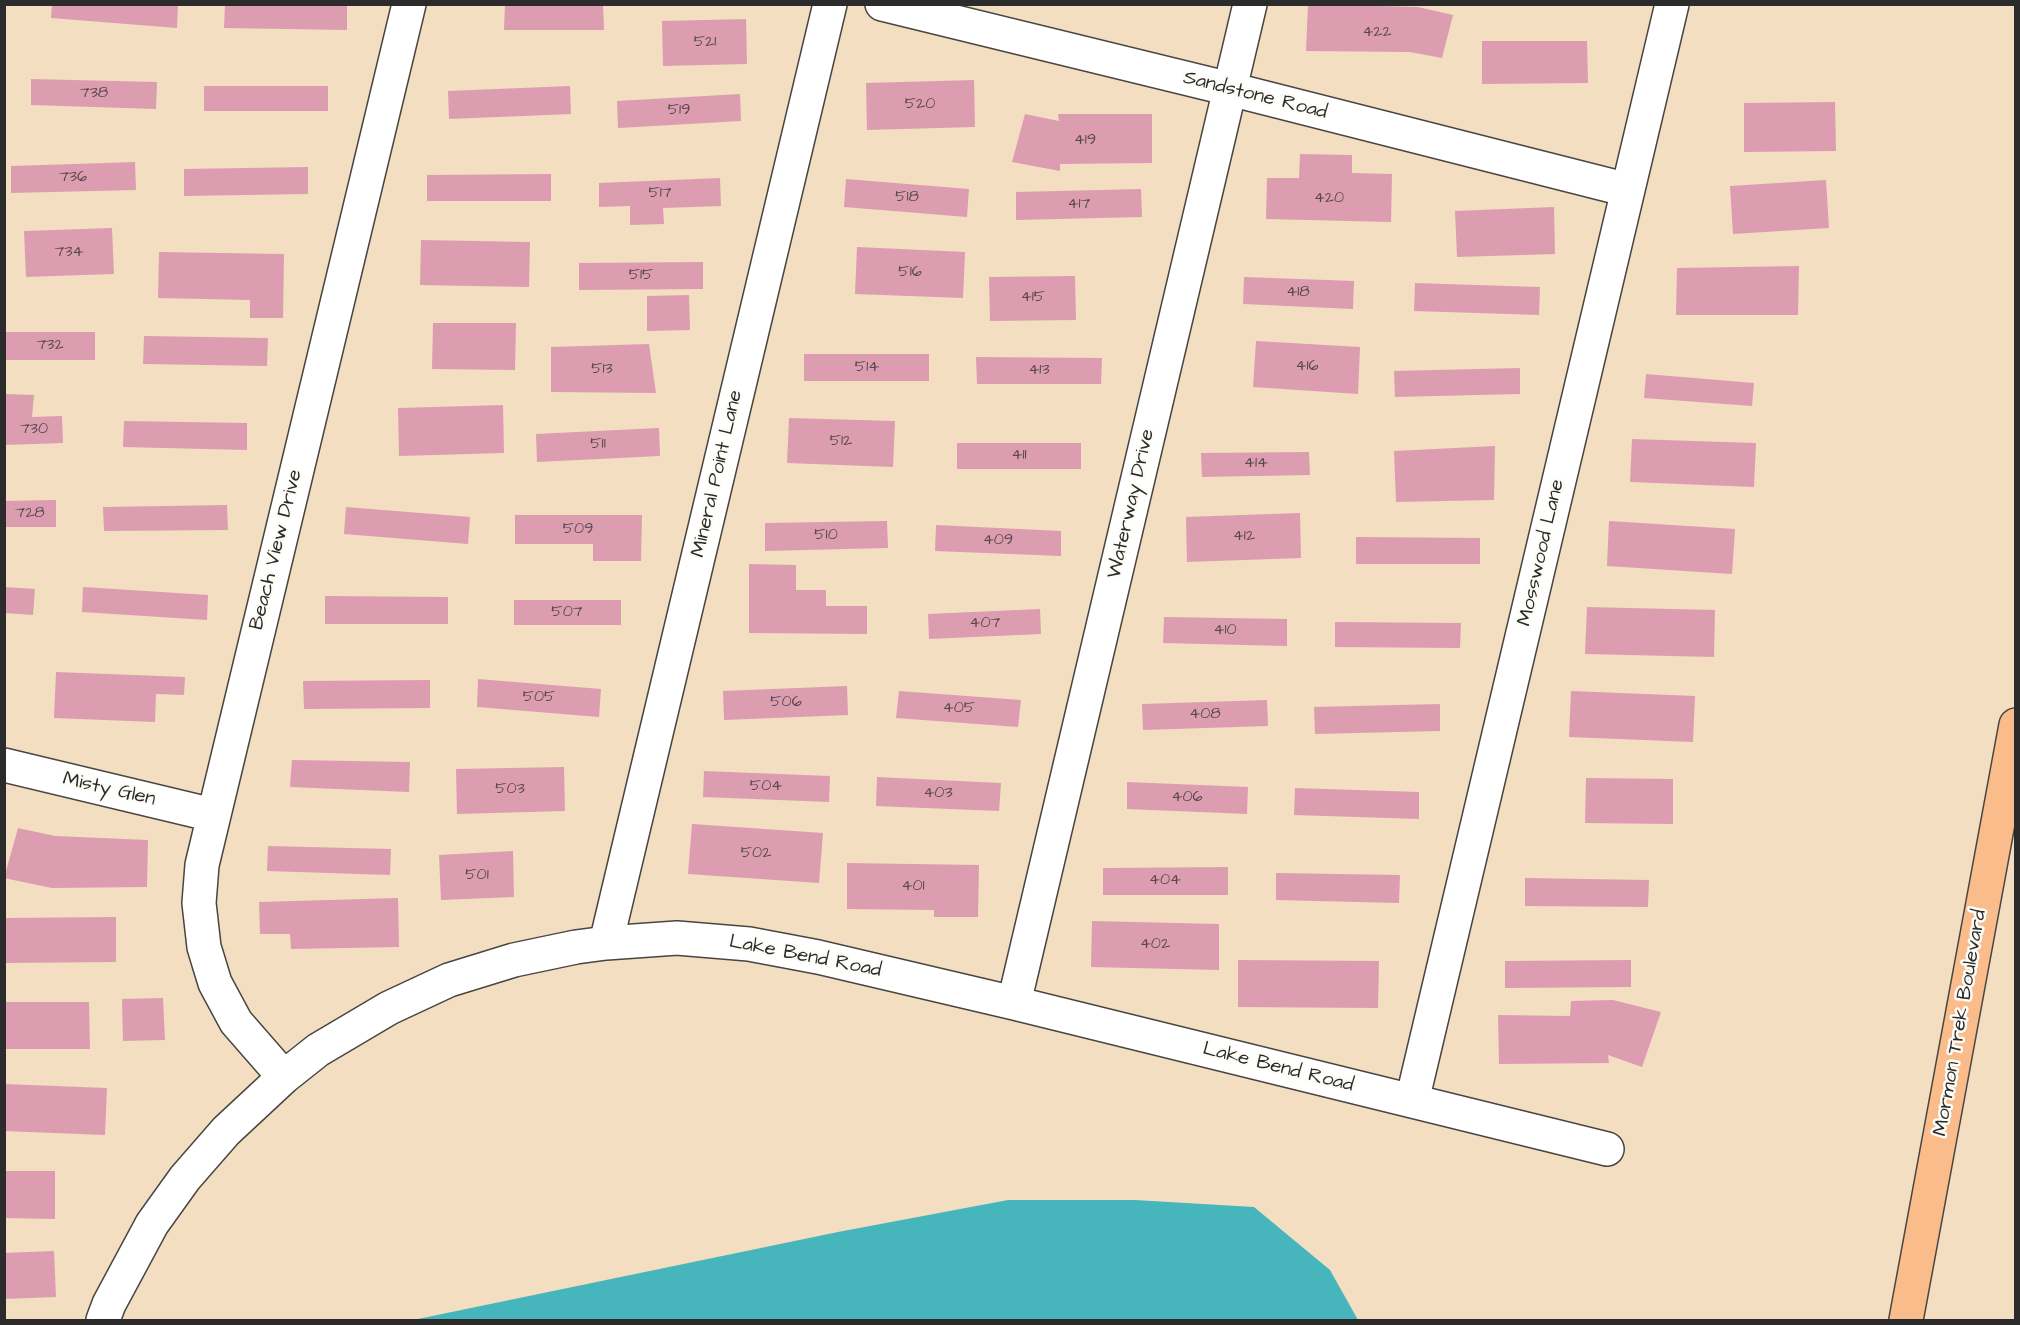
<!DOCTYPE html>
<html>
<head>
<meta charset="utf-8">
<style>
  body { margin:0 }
  #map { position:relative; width:2020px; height:1325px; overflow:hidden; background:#f3dec1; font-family:"Architects Daughter",sans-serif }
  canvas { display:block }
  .frame { position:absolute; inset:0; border:6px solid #2b2b2b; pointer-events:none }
</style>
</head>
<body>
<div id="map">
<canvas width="2020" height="1325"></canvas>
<div class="frame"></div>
</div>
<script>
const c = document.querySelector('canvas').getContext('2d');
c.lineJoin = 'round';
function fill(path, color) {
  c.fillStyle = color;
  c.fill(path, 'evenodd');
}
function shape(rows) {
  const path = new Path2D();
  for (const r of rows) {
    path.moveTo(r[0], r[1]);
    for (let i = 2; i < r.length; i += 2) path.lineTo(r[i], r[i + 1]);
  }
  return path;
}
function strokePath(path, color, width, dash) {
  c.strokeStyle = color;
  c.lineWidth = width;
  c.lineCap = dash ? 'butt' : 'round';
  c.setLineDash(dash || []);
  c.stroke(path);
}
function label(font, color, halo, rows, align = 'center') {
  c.font = font + ' "Architects Daughter",sans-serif';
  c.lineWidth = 5;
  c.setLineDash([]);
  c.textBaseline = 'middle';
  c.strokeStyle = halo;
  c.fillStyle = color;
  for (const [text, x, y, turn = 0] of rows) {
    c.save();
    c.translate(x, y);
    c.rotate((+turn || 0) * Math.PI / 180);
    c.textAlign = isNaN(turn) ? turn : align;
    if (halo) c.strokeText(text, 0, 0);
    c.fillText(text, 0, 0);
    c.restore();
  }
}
fill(shape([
  [1008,1200,1135,1200,1254,1207,1330,1270,1358,1320,413,1320,838,1232]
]), '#46b6bc');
fill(shape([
  [52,4,178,4,177,28,51,18],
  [225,4,347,4,347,30,224,28],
  [505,4,603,4,604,30,504,30],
  [1308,4,1418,7,1453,15,1442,58,1410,52,1306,51],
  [746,19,747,64,663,66,662,21],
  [1482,41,1587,41,1588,83,1482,84],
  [31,79,157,82,156,109,31,105],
  [974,80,975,127,867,130,866,83],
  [204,86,328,86,328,111,204,111],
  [570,86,571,114,449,119,448,91],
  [740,94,741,121,618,128,617,101],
  [1835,102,1836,151,1744,152,1744,103],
  [1025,114,1059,121,1058,114,1152,114,1152,163,1060,164,1060,171,1012,162],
  [1300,154,1352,155,1352,173,1392,174,1391,222,1266,219,1267,178,1299,178],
  [135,162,136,190,11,193,11,166],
  [308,167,308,194,184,196,184,169],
  [551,174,551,201,427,201,427,175],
  [720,178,721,206,663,208,664,224,630,225,630,206,599,207,599,183],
  [846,179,969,189,967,217,844,207],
  [1826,180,1829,228,1733,234,1730,186],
  [1141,189,1142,217,1016,220,1016,192],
  [1554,207,1555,254,1457,257,1455,211],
  [112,228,114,274,26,277,24,231],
  [421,240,530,242,529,287,420,285],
  [857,247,965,252,963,298,855,294],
  [159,252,284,254,283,318,250,318,250,300,158,298],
  [703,262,703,289,579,290,579,263],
  [1799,266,1798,315,1676,315,1677,268],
  [1075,276,1076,320,990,321,989,277],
  [1244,277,1354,281,1353,309,1243,304],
  [1415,283,1540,287,1539,315,1414,311],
  [689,295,690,330,647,331,647,296],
  [433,323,516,323,515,370,432,369],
  [4,332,95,332,95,360,4,360],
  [144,336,268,338,267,366,143,364],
  [1256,341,1360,347,1358,394,1253,387],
  [649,344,656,393,551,392,551,347],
  [804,354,929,354,929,381,804,381],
  [976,357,1102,358,1101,384,977,384],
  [1520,368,1520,394,1395,397,1394,371],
  [1646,374,1754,383,1752,406,1644,398],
  [4,394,34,395,32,417,62,416,63,443,4,445],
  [503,405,504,453,399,456,398,408],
  [789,418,895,421,893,467,787,463],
  [124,421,247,423,247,450,123,447],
  [659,428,660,456,537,462,536,434],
  [1632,439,1756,443,1754,487,1630,482],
  [957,443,1081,443,1081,469,957,469],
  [1495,446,1494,500,1396,502,1394,451],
  [1309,452,1310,475,1202,477,1201,453],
  [56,500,56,527,4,527,4,501],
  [227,505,228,530,104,531,103,507],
  [346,507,470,517,468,544,344,534],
  [1300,513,1301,558,1187,562,1186,517],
  [515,515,642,515,641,561,593,561,593,544,515,544],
  [887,521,888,548,765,551,765,523],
  [1609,521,1735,529,1732,574,1607,566],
  [936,525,1061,531,1061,556,935,551],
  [1356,537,1480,538,1480,564,1356,564],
  [749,564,796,565,796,590,826,590,826,606,867,606,867,634,749,633],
  [4,587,35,589,33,615,4,613],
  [83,587,208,595,207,620,82,612],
  [325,596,448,597,448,624,325,624],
  [514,600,621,600,621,625,514,625],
  [1587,607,1715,610,1714,657,1585,654],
  [1040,609,1041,634,929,639,928,614],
  [1164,617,1287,619,1287,646,1163,643],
  [1335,622,1461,623,1460,648,1335,647],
  [56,672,185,677,184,695,156,694,155,722,54,718],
  [478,679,601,689,599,717,477,707],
  [430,680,430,708,304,709,303,681],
  [847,686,848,715,724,720,723,691],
  [899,691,1021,700,1018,727,896,718],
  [1571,691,1695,696,1693,742,1569,737],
  [1267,700,1268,726,1143,730,1142,704],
  [1440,704,1440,731,1315,734,1314,707],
  [292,760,410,762,409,792,290,787],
  [564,767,565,811,457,814,456,769],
  [704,771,830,776,829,802,703,797],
  [877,777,1001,783,999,811,876,806],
  [1586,778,1673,779,1673,824,1585,823],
  [1127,782,1248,787,1247,814,1127,809],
  [1295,788,1419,792,1419,819,1294,815],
  [692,824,823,833,819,883,688,874],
  [18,828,55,836,148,840,147,887,52,888,4,878],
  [268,846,391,849,390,875,267,871],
  [513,851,514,897,441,900,439,855],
  [847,863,979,865,978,917,934,917,934,910,847,909],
  [1228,867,1228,895,1103,895,1103,868],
  [1276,873,1400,875,1399,903,1276,900],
  [1525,878,1649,880,1648,907,1525,906],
  [398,898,399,947,291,949,290,934,260,934,259,902],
  [116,917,116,962,4,963,4,918],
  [1092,921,1219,924,1219,970,1091,967],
  [1238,960,1379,961,1378,1008,1238,1007],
  [1631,960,1631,987,1505,988,1505,961],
  [163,998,165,1040,123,1041,122,999],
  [1613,1000,1661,1012,1642,1067,1608,1055,1609,1063,1499,1064,1498,1015,1570,1016,1571,1001],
  [4,1002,89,1002,90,1049,4,1049],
  [4,1084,107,1088,105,1135,4,1131],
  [4,1171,55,1171,55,1219,4,1218],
  [54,1251,56,1297,4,1299,4,1253]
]), '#dc9db1');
const minor = shape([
  [882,4,1230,89,1628,190],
  [4,765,213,815],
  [606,943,830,4],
  [1014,1003,1250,4],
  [284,1077,236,1022,215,983,204,947,199,903,202,865,409,4],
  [1412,1101,1672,4],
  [103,1320,109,1304,152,1224,185,1178,226,1131,284,1077,318,1050,389,1008,449,980,514,960,576,947,606,943,677,938,749,944,818,957,1014,1003,1607,1149]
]);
const major = shape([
  [1906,1320,2016,725]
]);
strokePath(minor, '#494642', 36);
strokePath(major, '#494642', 36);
strokePath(minor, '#fff', 33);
strokePath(major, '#f9bc8a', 33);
label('16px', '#57484c', null, [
  ["422",1377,33],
  ["521",705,43],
  ["738",94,94],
  ["520",920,105],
  ["519",679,111],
  ["419",1085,141],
  ["736",73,178],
  ["517",660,194],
  ["518",907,198],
  ["420",1329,199],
  ["417",1079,205],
  ["734",69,253],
  ["516",910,273],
  ["515",641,276],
  ["418",1298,293],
  ["415",1033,298],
  ["732",50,346],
  ["416",1307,367],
  ["514",867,368],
  ["513",602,370],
  ["413",1039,371],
  ["730",34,430],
  ["512",841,442],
  ["511",598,445],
  ["411",1019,456],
  ["414",1256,464],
  ["728",30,514],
  ["509",578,530],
  ["510",826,536],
  ["412",1244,537],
  ["409",998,541],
  ["507",567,613],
  ["407",985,624],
  ["410",1225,631],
  ["505",539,698],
  ["506",786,703],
  ["405",959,709],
  ["408",1205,715],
  ["504",766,787],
  ["503",510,790],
  ["403",938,794],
  ["406",1187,798],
  ["502",756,854],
  ["501",477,876],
  ["404",1165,881],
  ["401",913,887],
  ["402",1155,945]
]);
label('20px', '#2b2b2b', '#fdfcf7', [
  ["Sandstone Road",1255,96,14],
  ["Mineral Point Lane",718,474,-77],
  ["Waterway Drive",1132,504,-77],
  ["Beach View Drive",277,550,-76],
  ["Mosswood Lane",1542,553,-77],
  ["Misty Glen",109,790,13],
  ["Lake Bend Road",805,957,11],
  ["Mormon Trek Boulevard",1961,1023,-80],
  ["Lake Bend Road",1278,1068,14]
]);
</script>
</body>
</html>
